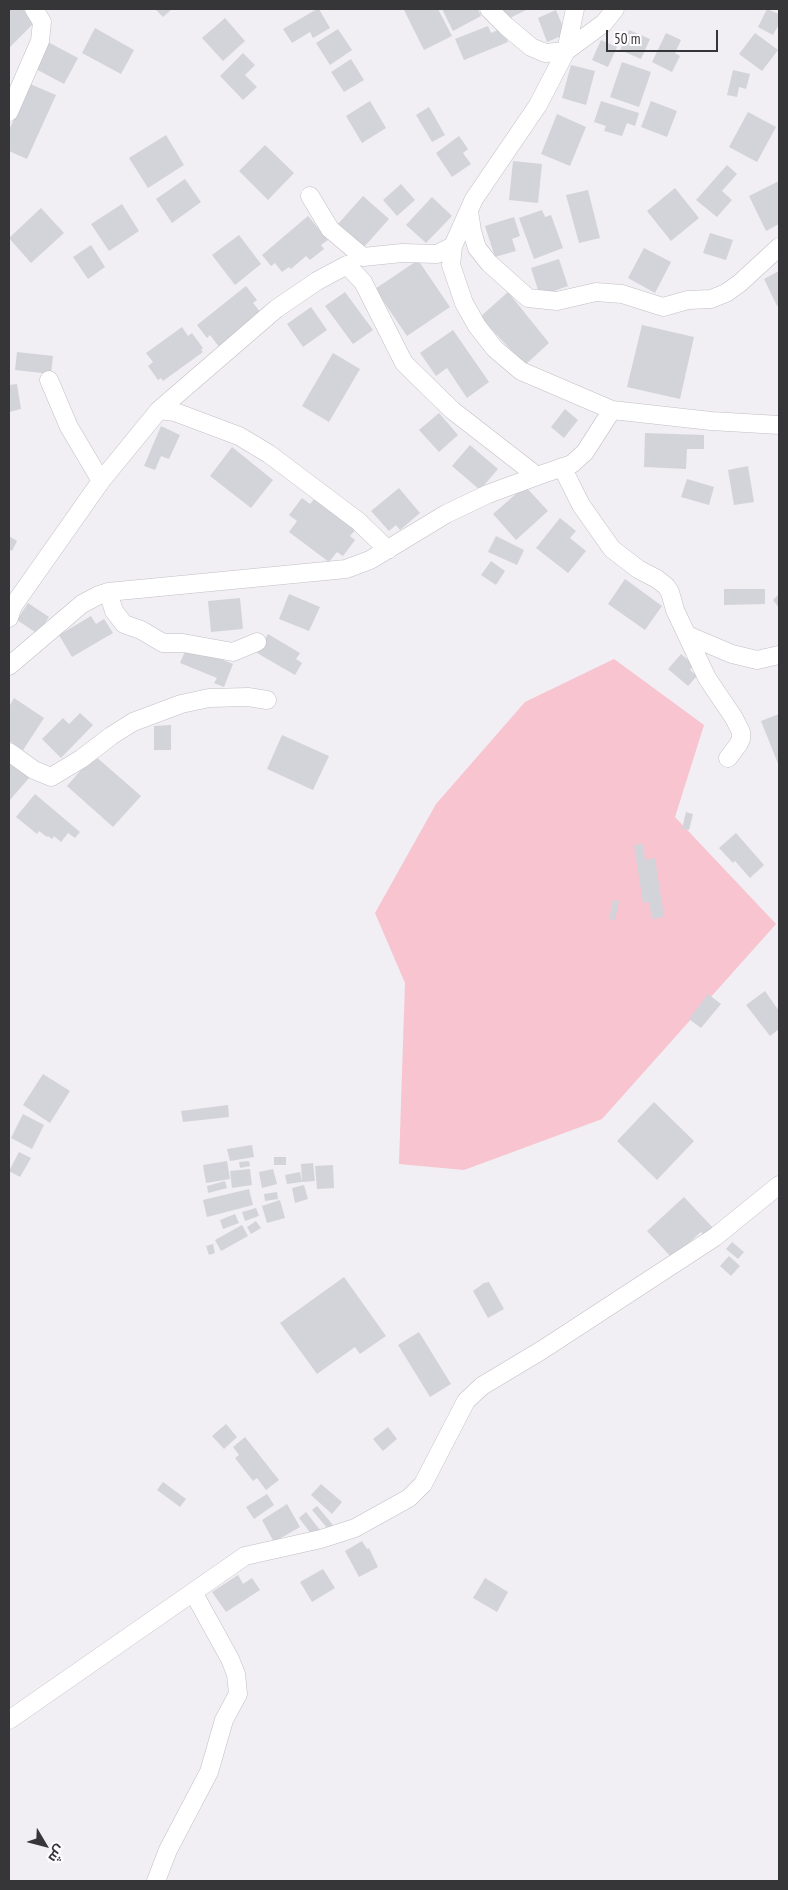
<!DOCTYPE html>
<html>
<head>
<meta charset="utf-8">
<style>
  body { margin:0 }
  #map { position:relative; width:788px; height:1890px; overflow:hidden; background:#f1eef4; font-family:"PT Sans Narrow",Cairo,sans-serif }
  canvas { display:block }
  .frame { position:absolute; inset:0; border:10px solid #363537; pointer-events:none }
  .north { position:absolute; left:20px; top:1820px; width:50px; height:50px; -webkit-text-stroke:4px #fefcff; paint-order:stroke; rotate:127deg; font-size:14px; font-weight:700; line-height:20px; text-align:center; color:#363537 }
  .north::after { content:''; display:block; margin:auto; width:18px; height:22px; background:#363537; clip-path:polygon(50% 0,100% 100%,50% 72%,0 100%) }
  .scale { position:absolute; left:606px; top:30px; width:112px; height:22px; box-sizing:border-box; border:2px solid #363537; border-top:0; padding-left:6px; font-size:15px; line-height:18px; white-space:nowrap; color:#363537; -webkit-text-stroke:4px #fefcff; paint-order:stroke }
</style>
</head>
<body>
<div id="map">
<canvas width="788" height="1890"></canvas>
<div class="frame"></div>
<div class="north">ش</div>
<div class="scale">50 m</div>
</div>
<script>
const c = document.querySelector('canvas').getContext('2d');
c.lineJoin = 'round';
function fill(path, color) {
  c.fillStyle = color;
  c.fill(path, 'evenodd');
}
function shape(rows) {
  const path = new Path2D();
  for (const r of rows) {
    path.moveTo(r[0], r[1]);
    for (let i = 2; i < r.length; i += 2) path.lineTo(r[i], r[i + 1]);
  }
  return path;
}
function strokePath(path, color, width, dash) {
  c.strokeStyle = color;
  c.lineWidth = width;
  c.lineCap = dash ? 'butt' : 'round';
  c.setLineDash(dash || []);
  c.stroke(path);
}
fill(shape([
  [614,659,704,725,675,817,776,924,602,1119,464,1170,399,1164,405,983,375,913,436,804,525,702]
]), '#f7c4cf');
fill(shape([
  [9,9,23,9,35,22,9,48],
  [155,9,172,9,163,17],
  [317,9,319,9,330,28,313,38,310,32,292,43,283,29],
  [407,9,438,9,452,36,424,50,404,10],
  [442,9,478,9,481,16,453,31],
  [501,9,528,9,506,20],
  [767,9,779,14,779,24,773,35,758,27],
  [556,10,566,34,547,42,538,18],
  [225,18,245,41,223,61,202,38],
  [488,26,491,33,502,28,508,42,464,60,455,39],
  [95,28,134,50,121,74,82,53],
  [338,29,352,50,330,65,316,43],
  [629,30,650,39,641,59,620,50],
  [666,33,681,40,675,53,680,56,672,72,652,62],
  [755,33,778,50,762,71,739,54],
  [601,40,617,47,608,67,592,60],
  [46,41,78,58,64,84,32,67],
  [243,53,255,65,245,75,257,87,243,100,220,76],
  [351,59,364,80,344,92,331,72],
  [622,62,651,72,639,107,610,97],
  [571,65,595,71,586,105,562,98],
  [733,70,750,74,746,89,739,87,737,97,727,95],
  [30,84,56,95,27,159,9,151,9,130],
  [370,101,386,128,362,143,346,116],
  [601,101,639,113,635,126,627,123,622,136,604,131,606,126,594,122],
  [651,101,677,111,667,137,641,127],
  [429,107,445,135,432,142,416,115],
  [748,112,776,127,757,162,729,147],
  [557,114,586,127,570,166,541,154],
  [166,135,184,165,148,188,129,158],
  [459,136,468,149,463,153,471,164,452,177,436,153],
  [265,145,294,173,268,200,239,171],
  [513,161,542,164,538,203,509,200],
  [727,165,737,174,722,191,732,200,717,217,696,200],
  [185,179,201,202,172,223,156,199],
  [779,181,779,224,766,231,749,196],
  [401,184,415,200,397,216,383,200],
  [675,188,699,218,671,241,647,211],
  [588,190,600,238,579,243,566,195],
  [363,196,389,219,364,247,338,224],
  [432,197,452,216,426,243,406,225],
  [122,204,139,231,109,251,91,224],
  [41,208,64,233,31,263,9,238],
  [542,210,545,217,551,215,563,248,534,259,519,218],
  [308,216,328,240,321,245,324,249,310,260,306,256,291,269,289,267,282,272,275,263,271,266,262,255],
  [514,217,520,236,512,239,516,251,495,257,485,226],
  [710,233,733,240,726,260,703,253],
  [239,235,261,264,235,285,212,255],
  [91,245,105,267,88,279,73,257],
  [644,248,671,262,655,293,628,278],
  [559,259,568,286,540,296,531,268],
  [418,260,450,307,407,336,375,289],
  [779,271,779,305,777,306,764,279],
  [246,286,257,300,253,303,262,314,220,348,210,335,207,338,197,325],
  [345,292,373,330,353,344,325,306],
  [508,292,549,343,525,365,480,317],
  [311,307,327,330,303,347,287,324],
  [642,325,694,337,680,399,627,387],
  [182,327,188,336,192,333,203,348,201,350,203,352,163,381,161,378,158,380,148,366,153,362,146,353],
  [453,330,489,382,467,398,447,368,436,376,420,353],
  [17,352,53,356,51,374,15,370],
  [333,353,360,369,329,422,302,406],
  [17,384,21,409,9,412,9,385],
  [565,409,578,420,564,438,551,427],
  [439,413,458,435,439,452,419,430],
  [161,426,180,435,169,459,161,456,155,470,144,466],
  [645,433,704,435,704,449,687,449,686,469,644,467],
  [470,445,498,469,480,490,452,466],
  [232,447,273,480,251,508,210,476],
  [748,466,754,502,734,505,728,470],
  [687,479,714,487,709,505,681,497],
  [525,486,548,511,516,540,493,514],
  [399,488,420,513,400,530,396,525,389,531,371,511],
  [316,497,357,528,350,536,355,540,343,556,337,552,329,562,289,532,297,521,289,515,302,498,310,504],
  [560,518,576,531,570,538,586,551,568,573,536,548],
  [9,536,17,541,12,551,9,549],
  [496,536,524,550,517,565,488,552],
  [491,561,505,571,496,585,481,575],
  [625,579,662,606,645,630,608,604],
  [724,589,765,589,765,604,724,605],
  [289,594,320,607,309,631,279,619],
  [779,594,779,608,773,600],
  [240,598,243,629,211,632,208,601],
  [28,603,49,617,38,634,17,620],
  [91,616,96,624,104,619,113,633,72,657,59,635],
  [268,634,300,653,296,659,302,663,295,675,257,653],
  [186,649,199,650,233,664,224,687,214,683,217,678,180,663],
  [681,654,694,665,690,670,697,676,688,686,668,669],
  [14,698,44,718,23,750,9,741,9,707],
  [80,713,93,725,61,758,42,739,63,718,69,724],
  [779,714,779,766,761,721],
  [171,725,171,750,154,750,154,726],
  [282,735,329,756,313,790,267,769],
  [94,755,141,796,113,827,67,786],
  [9,761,30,777,9,801],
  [35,794,80,832,75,838,68,833,61,842,54,836,52,839,48,836,47,837,39,831,37,834,16,817],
  [686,812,693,814,689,830,682,829],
  [736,833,764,865,750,878,735,861,733,863,719,848],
  [643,844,645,860,655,858,664,917,652,919,649,902,643,903,634,845],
  [613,900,619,901,615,920,609,919],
  [765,991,779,1011,779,1029,770,1036,746,1005],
  [708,994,721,1004,701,1028,689,1019],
  [43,1074,70,1091,50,1123,23,1105],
  [654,1102,694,1141,657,1180,617,1141],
  [228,1105,229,1117,183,1122,181,1111],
  [23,1114,44,1125,32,1149,11,1138],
  [252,1145,254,1157,230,1161,227,1149],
  [19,1152,31,1158,20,1177,9,1171],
  [274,1157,286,1157,286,1165,274,1165],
  [227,1161,230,1179,206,1183,203,1165],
  [249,1161,250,1166,240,1168,239,1162],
  [313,1163,315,1181,302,1182,301,1164],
  [333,1165,334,1188,317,1189,315,1166],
  [250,1169,252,1185,232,1188,230,1171],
  [273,1169,277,1184,262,1188,259,1172],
  [300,1172,302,1182,287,1184,285,1175],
  [225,1181,227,1188,208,1193,207,1186],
  [304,1185,308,1199,295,1203,292,1188],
  [249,1189,253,1205,207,1217,203,1200],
  [277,1192,278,1199,265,1201,264,1194],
  [684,1197,715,1230,707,1238,701,1232,672,1258,647,1231],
  [280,1200,285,1218,267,1223,262,1206],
  [256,1208,259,1216,245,1221,242,1212],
  [235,1214,239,1223,223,1229,220,1220],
  [256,1221,261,1228,251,1234,247,1227],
  [242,1225,248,1236,221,1251,215,1240],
  [732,1242,744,1252,738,1259,726,1249],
  [213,1244,215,1253,209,1255,206,1246],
  [729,1256,740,1266,731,1276,720,1266],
  [344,1277,386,1336,360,1354,355,1347,317,1374,280,1323],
  [489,1282,504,1309,488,1318,473,1291,484,1283],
  [419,1332,451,1384,430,1397,398,1345],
  [226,1424,237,1437,224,1449,212,1436],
  [388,1427,397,1439,383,1451,373,1439],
  [245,1437,279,1480,266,1490,257,1478,253,1481,235,1458,239,1455,233,1447],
  [163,1482,186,1499,180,1507,157,1490],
  [321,1484,342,1502,332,1514,311,1495],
  [267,1494,274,1505,254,1519,246,1507],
  [287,1504,300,1527,274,1542,262,1520],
  [317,1506,333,1525,328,1529,312,1510],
  [306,1512,320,1530,313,1536,299,1518],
  [362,1541,367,1549,369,1548,378,1567,359,1577,345,1551],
  [323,1569,335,1588,312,1602,300,1582],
  [238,1575,243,1584,252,1578,260,1590,226,1612,212,1592],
  [485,1578,508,1592,497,1612,473,1598]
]), '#d3d4da');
const minor = shape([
  [489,9,506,26,531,47,545,53,566,51,604,23,615,9],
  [575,9,566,51,538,105,474,199,453,246,451,265,464,303,477,326,495,349,521,371,612,410,711,421,779,425],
  [9,112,40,41,42,22,34,9],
  [310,196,330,229,363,257,402,253,437,254,453,246],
  [469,211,472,231,477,248,489,263,528,298,557,301,596,292,622,294,663,307,688,300,711,299,726,293,740,283,779,247],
  [49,380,69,427,101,481],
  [159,410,175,412,239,436,269,454,358,521,388,550],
  [562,467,581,505,612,549,638,569,657,579,666,586,670,592,675,610,707,678,734,718,741,732,741,739,738,745,728,758],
  [108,592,114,611,124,624,141,630,163,643,183,643,233,652,257,642],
  [9,618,13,606,101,481,159,410,276,309,317,281,347,265,363,282,404,363,452,410,537,476,572,464,585,452,612,410],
  [687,635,732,654,757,660,779,655],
  [9,666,82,604,99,595,108,592,346,569,370,560,446,514,488,494,537,476],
  [9,752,34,770,51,777,81,759,111,736,133,722,181,704,209,698,248,697,267,700],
  [9,1720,245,1556,321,1539,355,1528,409,1498,423,1484,466,1401,482,1386,542,1350,715,1237,779,1185],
  [156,1881,168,1850,209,1772,224,1720,238,1694,236,1674,230,1659,193,1592]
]);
strokePath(minor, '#c2bfc4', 19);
strokePath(minor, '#fff', 18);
</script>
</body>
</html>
